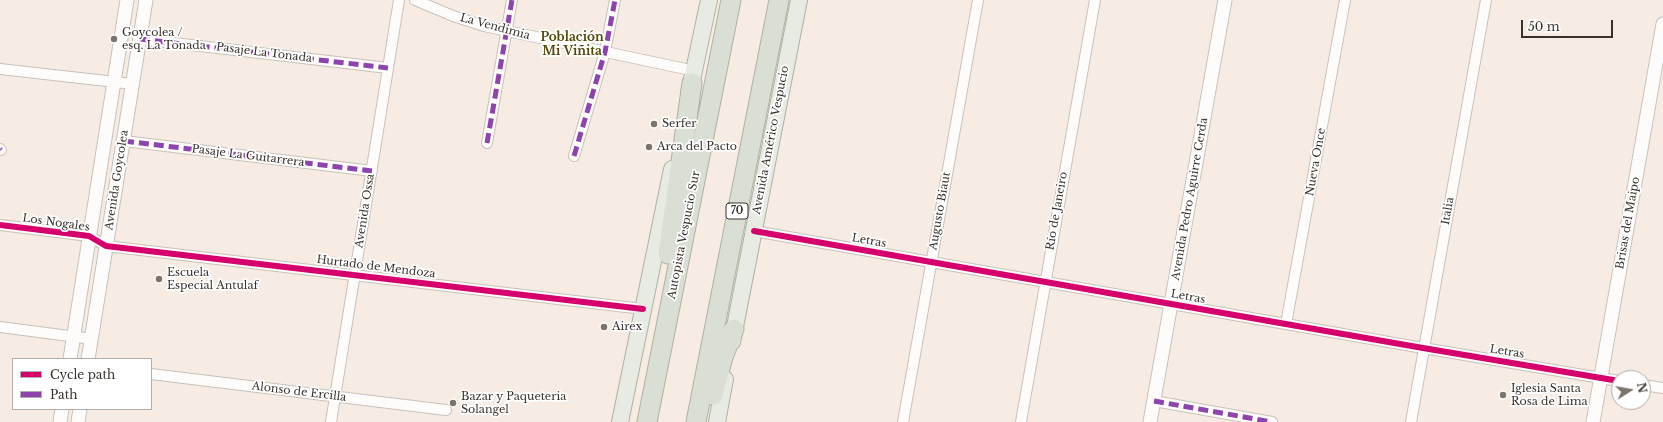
<!DOCTYPE html>
<html>
<head>
<meta charset="utf-8">
<style>
  body { margin:0 }
  #map { position:relative; width:1663px; height:422px; overflow:hidden; background:#f6ece3; font-family:"Libre Baskerville",serif }
  canvas { display:block }
  .legend { position:absolute; left:12px; top:358px; width:140px; height:52px; box-sizing:border-box; background:#fff; border:1px solid #b0adab; margin:0; padding:5px 7px; list-style:none; font-size:12px; color:#39322c }
  .legend li { display:flex; align-items:center; gap:8px; height:20px }
  .legend b { width:20px; border:1px solid #b0adab }
  .north { position:absolute; left:1611px; top:370px; width:40px; height:40px; box-sizing:border-box; background:#fff; border:1px solid #b0adab; border-radius:50%; rotate:79deg; font-size:11px; font-weight:700; line-height:16px; text-align:center; color:#39322c }
  .north::after { content:''; display:block; margin:auto; width:14px; height:18px; background:#7b736c; clip-path:polygon(50% 0,100% 100%,50% 72%,0 100%) }
  .scale { position:absolute; left:1521px; top:20px; width:92px; height:18px; box-sizing:border-box; border:2px solid #39322c; border-top:0; padding-left:5px; font-size:12px; line-height:14px; white-space:nowrap; color:#39322c; -webkit-text-stroke:3px #fff; paint-order:stroke }
</style>
</head>
<body>
<div id="map">
<canvas width="1663" height="422"></canvas>
<ul class="legend">
<li><b style="height:5px;background:#d6006c"></b>Cycle path</li>
<li><b style="height:5px;background:#8e44ad"></b>Path</li>
</ul>
<div class="north">N</div>
<div class="scale">50 m</div>
</div>
<script>
const c = document.querySelector('canvas').getContext('2d');
c.lineJoin = 'round';
function shape(rows) {
  const path = new Path2D();
  for (const r of rows) {
    path.moveTo(r[0], r[1]);
    for (let i = 2; i < r.length; i += 2) path.lineTo(r[i], r[i + 1]);
  }
  return path;
}
function strokePath(path, color, width, dash) {
  c.strokeStyle = color;
  c.lineWidth = width;
  c.lineCap = dash ? 'butt' : 'round';
  c.setLineDash(dash || []);
  c.stroke(path);
}
function label(font, color, halo, rows, align = 'center') {
  c.font = font + ' "Libre Baskerville",serif';
  c.lineWidth = 3.5;
  c.setLineDash([]);
  c.textBaseline = 'middle';
  c.strokeStyle = halo;
  c.fillStyle = color;
  for (const [text, x, y, turn = 0] of rows) {
    c.save();
    c.translate(x, y);
    c.rotate((+turn || 0) * Math.PI / 180);
    c.textAlign = isNaN(turn) ? turn : align;
    if (halo) c.strokeText(text, 0, 0);
    c.fillText(text, 0, 0);
    c.restore();
  }
}
const minor = shape([
  [415,0,453,16,484,26,695,71],
  [140,39,388,68],
  [0,69,133,84],
  [124,141,372,171],
  [487,143,512,0],
  [0,149,1,150],
  [574,156,605,52,615,0],
  [0,225,89,236,106,246,643,309],
  [754,231,1423,348,1619,381],
  [1286,324,1345,0],
  [0,327,92,339],
  [151,374,446,410],
  [1643,385,1663,388],
  [1154,401,1272,422],
  [331,422,399,0],
  [903,422,978,0],
  [1021,422,1095,0],
  [1411,422,1486,0]
]);
const tertiary = shape([
  [70,359,127,0],
  [88,359,146,0],
  [60,422,62,409],
  [78,422,80,409],
  [1150,422,1225,0],
  [1593,422,1663,24]
]);
const primary = shape([
  [689,94,709,0],
  [732,342,799,0],
  [620,422,672,169],
  [717,422,725,379]
]);
const motorway = shape([
  [668,254,692,83],
  [713,395,723,357,734,329],
  [647,422,731,0],
  [696,422,779,0]
]);
strokePath(minor, '#c9c1ba', 12);
strokePath(tertiary, '#c9c1ba', 15);
strokePath(primary, '#aeb1a2', 18);
strokePath(motorway, '#aeb1a2', 21);
strokePath(minor, '#fefcfb', 10);
strokePath(tertiary, '#fefcfb', 13);
strokePath(primary, '#e8ebe4', 16);
strokePath(motorway, '#dadfd5', 19);
strokePath(shape([
  [140,39,388,68],
  [124,141,372,171],
  [487,143,512,0],
  [0,149,1,150],
  [574,156,605,52,615,0],
  [1154,401,1272,422]
]), '#8e44ad', 5, [10, 5]);
strokePath(shape([
  [0,225,89,236,106,246,643,309],
  [754,231,1423,348,1619,381]
]), '#d6006c', 6);
for (const [x, y, r, color] of [
  [114,39,4,"#7b736c"],
  [654,124,4,"#7b736c"],
  [649,147,4,"#7b736c"],
  [159,279,4,"#7b736c"],
  [604,327,4,"#7b736c"],
  [1503,395,4,"#7b736c"],
  [453,403,4,"#7b736c"]
]) {
  const dot = new Path2D();
  dot.arc(x, y, r, 0, 2 * Math.PI);
  c.fillStyle = color;
  c.fill(dot);
  strokePath(dot, '#fff', 1.5);
}
for (const [x, y, w] of [
  [737,211,22]
]) {
  const box = new Path2D();
  box.roundRect(x - w / 2, y - 8, w, 16, 3);
  c.fillStyle = '#fff';
  c.fill(box);
  strokePath(box, '#39322c', 1);
}
label('bold 10px', '#39322c', null, [
  ["70",737,211]
]);
label('11px', '#39322c', '#fff', [
  ["La Vendimia",495,27,15],
  ["Pasaje La Tonada",264,53,7],
  ["Avenida Américo Vespucio",771,140,-79],
  ["Pasaje La Guitarrera",248,156,7],
  ["Nueva Once",1316,162,-80],
  ["Avenida Goycolea",117,180,-81],
  ["Avenida Pedro Aguirre Cerda",1190,199,-80],
  ["Avenida Ossa",365,211,-81],
  ["Augusto Biaut",940,211,-80],
  ["Río de Janeiro",1057,211,-80],
  ["Italia",1448,211,-80],
  ["Los Nogales",56,223,8],
  ["Brisas del Maipo",1628,223,-80],
  ["Autopista Vespucio Sur",684,235,-79],
  ["Letras",869,241,10],
  ["Hurtado de Mendoza",376,267,7],
  ["Letras",1188,297,10],
  ["Letras",1507,352,9],
  ["Alonso de Ercilla",299,392,7]
]);
label('11px', '#39322c', '#fff', [
  ["Goycolea /",122,33],
  ["esq. La Tonada",122,46],
  ["Serfer",662,124],
  ["Arca del Pacto",657,147],
  ["Escuela",167,273],
  ["Especial Antulaf",167,286],
  ["Airex",612,327],
  ["Iglesia Santa",1511,389],
  ["Rosa de Lima",1511,402],
  ["Bazar y Paqueteria",461,397],
  ["Solangel",461,410]
], 'left');
label('bold 12px', '#534805', '#fff', [
  ["Población",572,38],
  ["Mi Viñita",572,52]
]);
</script>
</body>
</html>
